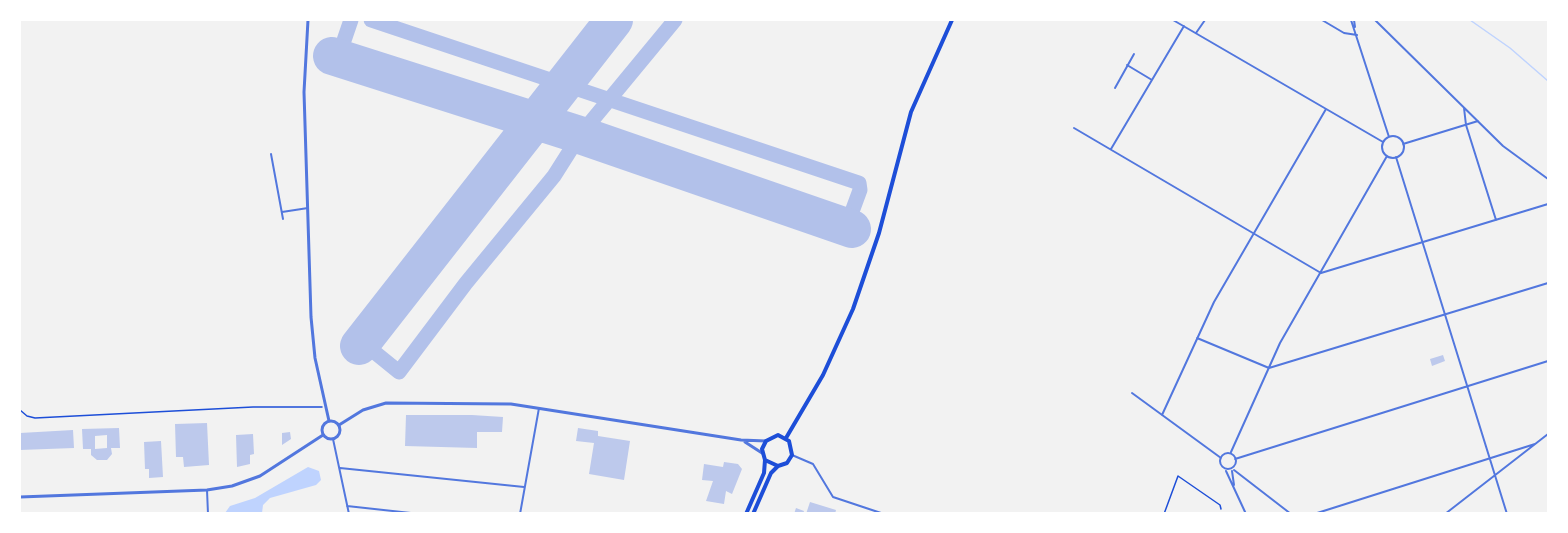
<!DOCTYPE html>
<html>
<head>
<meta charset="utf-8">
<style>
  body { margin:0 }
  #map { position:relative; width:1568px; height:533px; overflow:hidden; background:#f2f2f2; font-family:Inter,sans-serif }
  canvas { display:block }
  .frame { position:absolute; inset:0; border:21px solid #fff; pointer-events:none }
</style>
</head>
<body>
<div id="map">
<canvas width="1568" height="533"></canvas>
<div class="frame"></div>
</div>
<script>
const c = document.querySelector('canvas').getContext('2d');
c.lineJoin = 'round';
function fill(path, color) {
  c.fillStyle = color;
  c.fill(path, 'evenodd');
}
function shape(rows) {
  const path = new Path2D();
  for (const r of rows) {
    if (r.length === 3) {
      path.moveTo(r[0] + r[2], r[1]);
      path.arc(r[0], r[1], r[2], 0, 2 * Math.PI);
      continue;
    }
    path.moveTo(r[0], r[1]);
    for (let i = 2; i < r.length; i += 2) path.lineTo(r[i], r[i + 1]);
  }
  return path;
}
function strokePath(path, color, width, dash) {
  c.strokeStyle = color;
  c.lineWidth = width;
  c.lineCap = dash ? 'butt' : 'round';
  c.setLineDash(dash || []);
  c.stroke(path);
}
fill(shape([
  [308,467,319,471,321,480,316,485,270,498,263,505,262,513,225,513,230,506,255,498]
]), '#bfd3fe');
strokePath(shape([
  [1470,20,1510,48,1548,81]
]), '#bfd3fe', 1.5);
strokePath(shape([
  [371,20,859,183,860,190,846,228],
  [338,58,351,20],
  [362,342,399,372,466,283,554,176,580,135,675,20]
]), '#b2c1ea', 15);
strokePath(shape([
  [332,56,580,135,852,229],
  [359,346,614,20]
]), '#b2c1ea', 38);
fill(shape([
  [1443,355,1445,361,1432,366,1430,359],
  [406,415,472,415,503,417,502,432,477,432,477,448,405,446],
  [207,423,209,465,184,467,183,457,176,457,175,424],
  [119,428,120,448,111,448,112,454,107,460,97,460,91,455,91,449,83,449,82,429],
  [107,435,107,448,95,449,95,436],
  [578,428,598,431,598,436,630,441,624,480,589,474,594,443,576,441],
  [73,430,74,448,20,450,20,433],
  [290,432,291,439,282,445,282,433],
  [253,434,254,454,250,455,250,464,237,467,236,435],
  [161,441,163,477,149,478,149,469,145,469,144,442],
  [724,462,738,464,742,469,732,494,726,491,724,504,706,501,713,481,702,480,704,464,723,467],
  [810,502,836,510,835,514,806,514],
  [796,508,804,511,803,514,794,514]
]), '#bdc9ec');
strokePath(shape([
  [20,410,27,416,35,418,253,407,322,407],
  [1164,514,1178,476,1220,505,1221,509]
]), '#1d4ed8', 1.5);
strokePath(shape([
  [1173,20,1383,142],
  [1322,20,1344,33,1357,35],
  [1351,20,1389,137],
  [1354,20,1355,27],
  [1375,20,1503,146,1548,179],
  [1196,33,1205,20],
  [1127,65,1152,80],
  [1115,88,1134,54],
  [1464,108,1466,125,1496,220],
  [1074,128,1321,273,1548,204],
  [1393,147,11],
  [1403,144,1478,121],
  [1111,149,1184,26],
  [271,154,283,219],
  [1396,157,1507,514],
  [282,212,308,208],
  [1197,338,1269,368,1548,283],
  [1132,393,1221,458],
  [1162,415,1214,302,1326,109],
  [333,439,349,514],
  [1231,452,1280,343,1387,156],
  [1228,461,8],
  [792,455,813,464,833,497,884,514],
  [1235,459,1548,361],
  [340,468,524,487],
  [1234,470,1291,514],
  [1226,471,1246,514],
  [1232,471,1234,485],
  [207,490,208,514],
  [347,506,420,514],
  [520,514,539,408],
  [1223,514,1228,514],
  [1314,514,1535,444],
  [1445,514,1548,434]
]), '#5277de', 2);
strokePath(shape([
  [308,20,304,92,311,317,315,358,329,421],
  [331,430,9],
  [339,425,363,410,386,403,511,404,741,440,766,441],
  [745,442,762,453],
  [20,497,207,490,232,486,260,476,323,435]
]), '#5277de', 3);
strokePath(shape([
  [786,438,823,375,853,309,879,233,911,112,952,20],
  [746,514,764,473,765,460],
  [753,514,771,473,778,466,787,463,792,455,789,441,778,435,766,441,762,449,765,460,778,466]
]), '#1d4ed8', 4);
</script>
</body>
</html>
